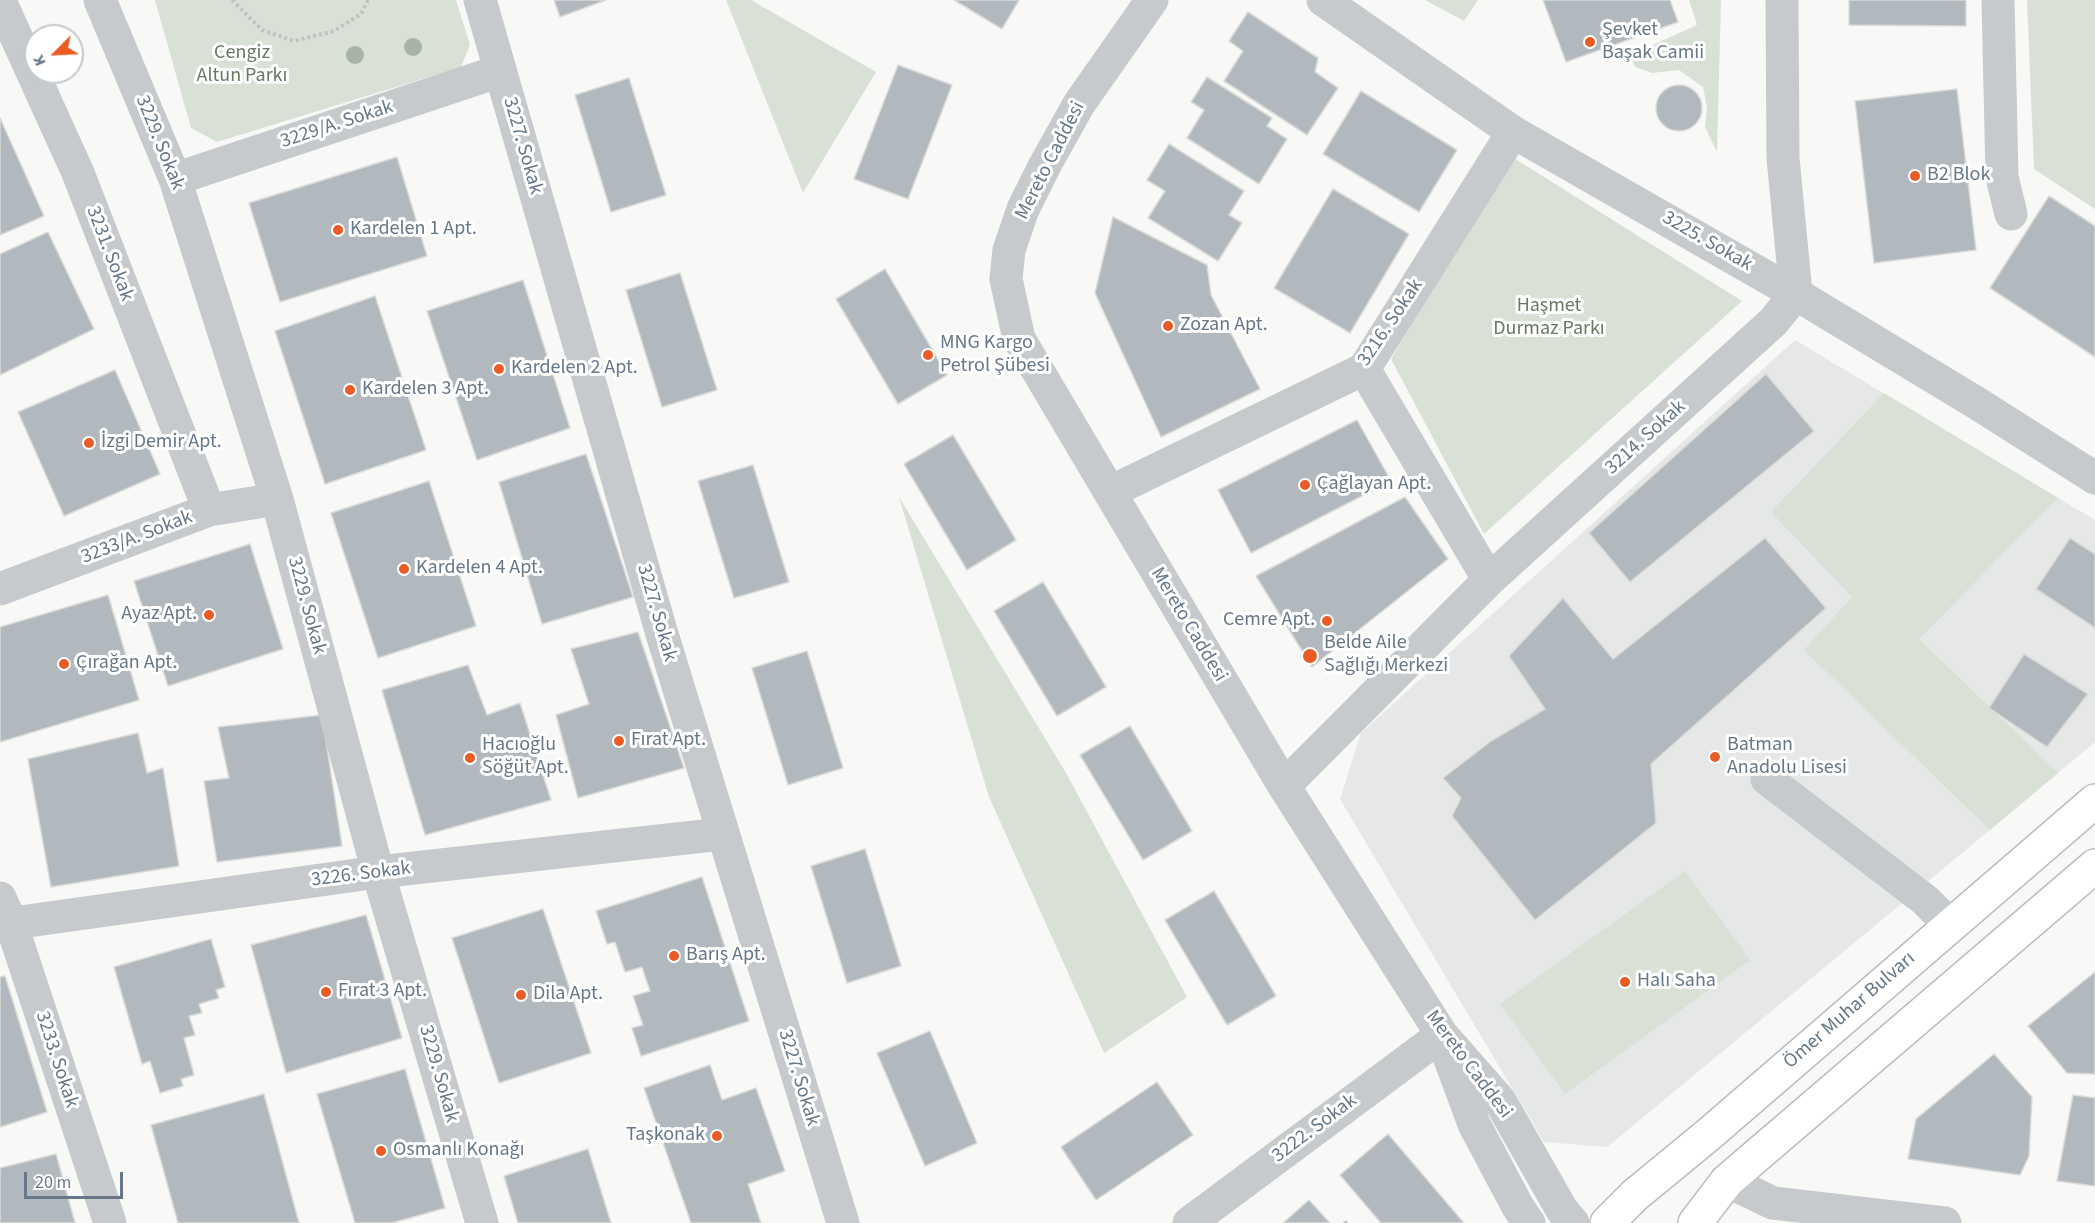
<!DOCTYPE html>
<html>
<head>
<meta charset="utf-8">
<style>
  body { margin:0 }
  #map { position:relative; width:2095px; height:1223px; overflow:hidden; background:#f8f8f6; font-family:"Source Sans 3",sans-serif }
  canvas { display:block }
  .north { position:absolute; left:24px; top:24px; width:60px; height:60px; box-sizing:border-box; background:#fff; border:2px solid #c2c9cf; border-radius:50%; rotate:246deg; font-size:16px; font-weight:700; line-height:24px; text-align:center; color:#678 }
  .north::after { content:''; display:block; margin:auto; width:21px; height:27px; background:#ea5c24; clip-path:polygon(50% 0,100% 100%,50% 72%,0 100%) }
  .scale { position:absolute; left:24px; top:1172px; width:99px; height:27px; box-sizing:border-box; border:3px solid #678; border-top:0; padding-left:8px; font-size:18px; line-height:21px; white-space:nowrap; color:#678; -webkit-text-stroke:4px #fff; paint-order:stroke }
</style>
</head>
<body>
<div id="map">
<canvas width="2095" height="1223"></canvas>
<div class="north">K</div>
<div class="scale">20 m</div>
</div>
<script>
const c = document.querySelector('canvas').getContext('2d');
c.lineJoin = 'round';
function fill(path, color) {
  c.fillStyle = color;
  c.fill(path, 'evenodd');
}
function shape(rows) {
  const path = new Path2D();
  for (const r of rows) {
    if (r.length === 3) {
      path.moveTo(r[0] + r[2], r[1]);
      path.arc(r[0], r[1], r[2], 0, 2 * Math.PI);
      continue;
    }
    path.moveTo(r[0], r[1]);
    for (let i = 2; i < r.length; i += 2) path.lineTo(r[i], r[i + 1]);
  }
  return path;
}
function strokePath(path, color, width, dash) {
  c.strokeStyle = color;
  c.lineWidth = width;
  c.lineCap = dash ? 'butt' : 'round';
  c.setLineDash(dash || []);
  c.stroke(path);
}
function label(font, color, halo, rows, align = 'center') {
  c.font = font + ' "Source Sans 3",sans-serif';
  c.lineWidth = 6;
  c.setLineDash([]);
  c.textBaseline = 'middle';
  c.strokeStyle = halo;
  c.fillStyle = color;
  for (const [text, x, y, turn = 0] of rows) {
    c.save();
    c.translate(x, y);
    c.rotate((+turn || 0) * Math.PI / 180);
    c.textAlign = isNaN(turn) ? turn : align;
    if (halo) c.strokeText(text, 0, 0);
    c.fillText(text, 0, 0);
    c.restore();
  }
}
fill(shape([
  [1795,340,2095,520,2095,742,1894,910,1607,1147,1544,1142,1340,799,1361,733]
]), '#e6e7e7');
fill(shape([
  [155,0,456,0,470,45,461,67,217,142,191,128],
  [726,0,751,0,876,72,803,193],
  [1425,0,1478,0,1464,21],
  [1689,0,1721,0,1717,152,1705,127,1707,108,1703,87,1679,70,1652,73,1635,67,1630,55,1697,25],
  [2027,0,2095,0,2095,209,2034,169],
  [1509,155,1742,301,1484,534,1391,359],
  [1884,393,2058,498,1919,639,2058,773,1990,830,1804,650,1852,597,1771,512],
  [899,497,1066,773,1187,997,1104,1053,989,797],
  [1685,871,1750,960,1565,1094,1500,1004]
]), '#d9e1d6');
const building = shape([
  [554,0,606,0,560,17,554,0],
  [954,0,1019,0,1002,29,954,0],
  [1543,0,1670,0,1678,22,1566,62,1543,0],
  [1849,0,1966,0,1966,26,1849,25,1849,0],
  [1248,12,1318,58,1315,72,1338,88,1307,135,1224,81,1243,51,1229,41,1248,12],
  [898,65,952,85,908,199,854,179,898,65],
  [1207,77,1272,118,1267,126,1287,139,1259,184,1187,138,1204,110,1191,102,1207,77],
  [629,78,666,195,611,212,575,95,629,78],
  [1679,108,23],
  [1957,89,1976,250,1874,263,1855,101,1957,89],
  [1361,91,1457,150,1419,212,1323,154,1361,91],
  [0,118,44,216,0,235,0,118],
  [1169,144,1244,191,1229,215,1242,223,1218,261,1148,218,1165,191,1147,180,1169,144],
  [397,157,427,256,280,302,249,203,397,157],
  [1333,189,1409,234,1350,333,1274,288,1333,189],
  [2049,196,2095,226,2095,357,1990,288,2049,196],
  [1113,217,1207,265,1211,295,1260,389,1161,437,1095,293,1113,217],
  [48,232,94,329,0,375,0,254,48,232],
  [885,269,947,375,898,404,836,299,885,269],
  [680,273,717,390,662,407,626,290,680,273],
  [523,280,570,428,477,460,427,311,523,280],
  [375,296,426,450,325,484,275,331,375,296],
  [115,370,160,474,64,516,18,412,115,370],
  [1766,374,1814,431,1630,582,1589,533,1766,374],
  [1357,420,1391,481,1251,553,1218,490,1357,420],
  [953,435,1016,540,967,570,904,464,953,435],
  [586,454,633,597,542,624,499,482,586,454],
  [753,465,789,582,734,598,698,481,753,465],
  [429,481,476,626,378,658,331,513,429,481],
  [1405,497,1448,559,1312,667,1256,576,1405,497],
  [1765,538,1826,608,1651,764,1656,823,1535,920,1452,816,1461,798,1443,778,1491,741,1545,709,1509,656,1563,598,1613,659,1765,538],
  [2070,538,2095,554,2095,628,2036,589,2070,538],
  [250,544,283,649,168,686,134,581,250,544],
  [1043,582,1106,687,1057,716,994,611,1043,582],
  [108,595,139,700,0,742,0,627,108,595],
  [638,632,684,768,578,798,556,715,589,704,571,649,638,632],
  [807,651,843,768,788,785,752,668,807,651],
  [2024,654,2088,694,2047,747,1989,708,2024,654],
  [468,665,487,715,520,703,551,800,425,835,382,690,468,665],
  [322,715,342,846,217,862,204,781,229,778,218,727,322,715],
  [1130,726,1192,831,1143,860,1080,755,1130,726],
  [138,733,147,773,163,768,179,866,51,887,28,759,138,733],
  [865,849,901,966,847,983,811,866,865,849],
  [702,877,749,1021,641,1056,632,1028,643,1025,633,996,650,991,642,967,625,972,615,942,607,944,596,911,702,877],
  [1214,891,1276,996,1227,1025,1165,920,1214,891],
  [543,909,591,1053,499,1083,452,938,543,909],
  [366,915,402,1038,286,1073,251,945,366,915],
  [211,939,225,987,216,990,219,998,199,1004,202,1013,189,1016,195,1035,184,1038,194,1075,181,1079,183,1086,160,1093,150,1061,142,1064,114,967,211,939],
  [2095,972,2095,1074,2067,1073,2028,1026,2095,972],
  [5,976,47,1112,0,1127,0,977,5,976],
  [930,1031,977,1143,925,1166,877,1053,930,1031],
  [1994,1054,2032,1097,2029,1156,2020,1175,1908,1159,1916,1119,1994,1054],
  [710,1065,722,1100,756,1088,785,1171,748,1184,761,1223,691,1223,644,1088,710,1065],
  [405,1069,445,1208,392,1223,355,1223,317,1094,405,1069],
  [1157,1082,1193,1135,1096,1200,1061,1147,1157,1082],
  [264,1094,299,1223,178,1223,151,1125,264,1094],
  [2073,1095,2095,1098,2095,1186,2057,1181,2073,1095],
  [1388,1134,1464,1223,1381,1223,1340,1175,1388,1134],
  [588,1149,611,1223,518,1223,504,1176,588,1149],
  [56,1154,75,1223,0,1223,0,1168,56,1154],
  [1309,1200,1330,1223,1283,1223,1309,1200]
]);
fill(building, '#b1b8be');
strokePath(building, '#dadad8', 1.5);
const major = shape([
  [1607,1223,1635,1195,1708,1135,2095,801],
  [1695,1223,1727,1181,2095,866]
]);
strokePath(major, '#b9bdc1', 36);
strokePath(shape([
  [232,0,262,30,294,41,334,31,361,14,368,0],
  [1345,1221,1346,1223]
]), '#bfc2c4', 4, [3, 3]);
strokePath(shape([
  [100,0,175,179,277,499,378,872,482,1223],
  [480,0,662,634,843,1223],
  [1152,0,1079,104,1045,165,1023,209,1009,250,1006,279,1019,339,1284,786,1442,1035,1500,1101,1562,1210,1573,1223],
  [1323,0,1513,132,1796,294,1975,402,2095,478],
  [1998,0,2002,177,2011,214],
  [0,1,78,173,209,510],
  [175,179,500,71],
  [1364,369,1489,580],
  [1110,492,1364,369,1513,132],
  [0,589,209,510,277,499],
  [1767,779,1925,900,1950,925],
  [1284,786,1489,580,1773,322,1796,294,1783,158,1782,0],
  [0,898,11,923,110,1223],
  [0,925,378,872,722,834],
  [1447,1051,1474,1124,1518,1207,1529,1223],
  [1727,1181,1773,1203,1945,1223],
  [1189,1223,1442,1035]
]), '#c6cacd', 33);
strokePath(major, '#fff', 33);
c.fillStyle = '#a7b3a4';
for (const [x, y] of [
  [413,47],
  [355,55]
]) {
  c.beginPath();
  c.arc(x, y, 9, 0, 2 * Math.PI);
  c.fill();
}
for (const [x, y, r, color] of [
  [1590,42,6,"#ea5c24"],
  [1915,176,6,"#ea5c24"],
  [338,230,6,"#ea5c24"],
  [1168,326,6,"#ea5c24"],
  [928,355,6,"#ea5c24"],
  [499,369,6,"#ea5c24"],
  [350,390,6,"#ea5c24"],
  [89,443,6,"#ea5c24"],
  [1305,485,6,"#ea5c24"],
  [404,569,6,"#ea5c24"],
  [209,615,6,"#ea5c24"],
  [1327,621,6,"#ea5c24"],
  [1310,656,8,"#ea5c24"],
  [64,664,6,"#ea5c24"],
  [619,741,6,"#ea5c24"],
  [1715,757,6,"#ea5c24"],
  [470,758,6,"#ea5c24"],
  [674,956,6,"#ea5c24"],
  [1625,982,6,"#ea5c24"],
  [326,992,6,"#ea5c24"],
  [521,995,6,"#ea5c24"],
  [717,1136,6,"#ea5c24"],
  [381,1151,6,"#ea5c24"]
]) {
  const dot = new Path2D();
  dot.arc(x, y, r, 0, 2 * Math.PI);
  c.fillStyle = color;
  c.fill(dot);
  strokePath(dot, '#fff', 2);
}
label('20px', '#678', '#fff', [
  ["Şevket",1602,31],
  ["Başak Camii",1602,54],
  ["B2 Blok",1927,176],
  ["Kardelen 1 Apt.",350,230],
  ["Zozan Apt.",1180,326],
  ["MNG Kargo",940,344],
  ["Petrol Şübesi",940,367],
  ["Kardelen 2 Apt.",511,369],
  ["Kardelen 3 Apt.",362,390],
  ["İzgi Demir Apt.",101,443],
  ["Çağlayan Apt.",1317,485],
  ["Kardelen 4 Apt.",416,569],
  ["Ayaz Apt.",197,615,"right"],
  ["Cemre Apt.",1315,621,"right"],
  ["Belde Aile",1324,644],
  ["Sağlığı Merkezi",1324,667],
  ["Çırağan Apt.",76,664],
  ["Fırat Apt.",631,741],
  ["Hacıoğlu",482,746],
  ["Söğüt Apt.",482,769],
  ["Batman",1727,746],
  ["Anadolu Lisesi",1727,769],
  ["Barış Apt.",686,956],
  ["Halı Saha",1637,982],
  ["Fırat 3 Apt.",338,992],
  ["Dila Apt.",533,995],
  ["Taşkonak",705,1136,"right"],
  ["Osmanlı Konağı",393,1151]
], 'left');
label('20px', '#657a61', '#fff', [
  ["Cengiz",242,54],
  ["Altun Parkı",242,77],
  ["Haşmet",1549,307],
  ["Durmaz Parkı",1549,330]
]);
label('20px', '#678', '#fff', [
  ["3229/A. Sokak",337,125,-18],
  ["3229. Sokak",159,143,68],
  ["3227. Sokak",522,146,74],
  ["Mereto Caddesi",1051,161,-63],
  ["3225. Sokak",1707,242,30],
  ["3231. Sokak",109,254,69],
  ["3216. Sokak",1391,323,-56],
  ["3214. Sokak",1646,438,-42],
  ["3233/A. Sokak",137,538,-21],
  ["3229. Sokak",306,606,75],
  ["3227. Sokak",656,613,74],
  ["Mereto Caddesi",1188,625,59],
  ["3226. Sokak",361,875,-7],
  ["Ömer Muhar Bulvarı",1850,1011,-41],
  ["3233. Sokak",56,1060,72],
  ["Mereto Caddesi",1468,1065,53],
  ["3229. Sokak",438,1074,74],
  ["3227. Sokak",798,1078,73],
  ["3222. Sokak",1315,1129,-37]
]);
</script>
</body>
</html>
